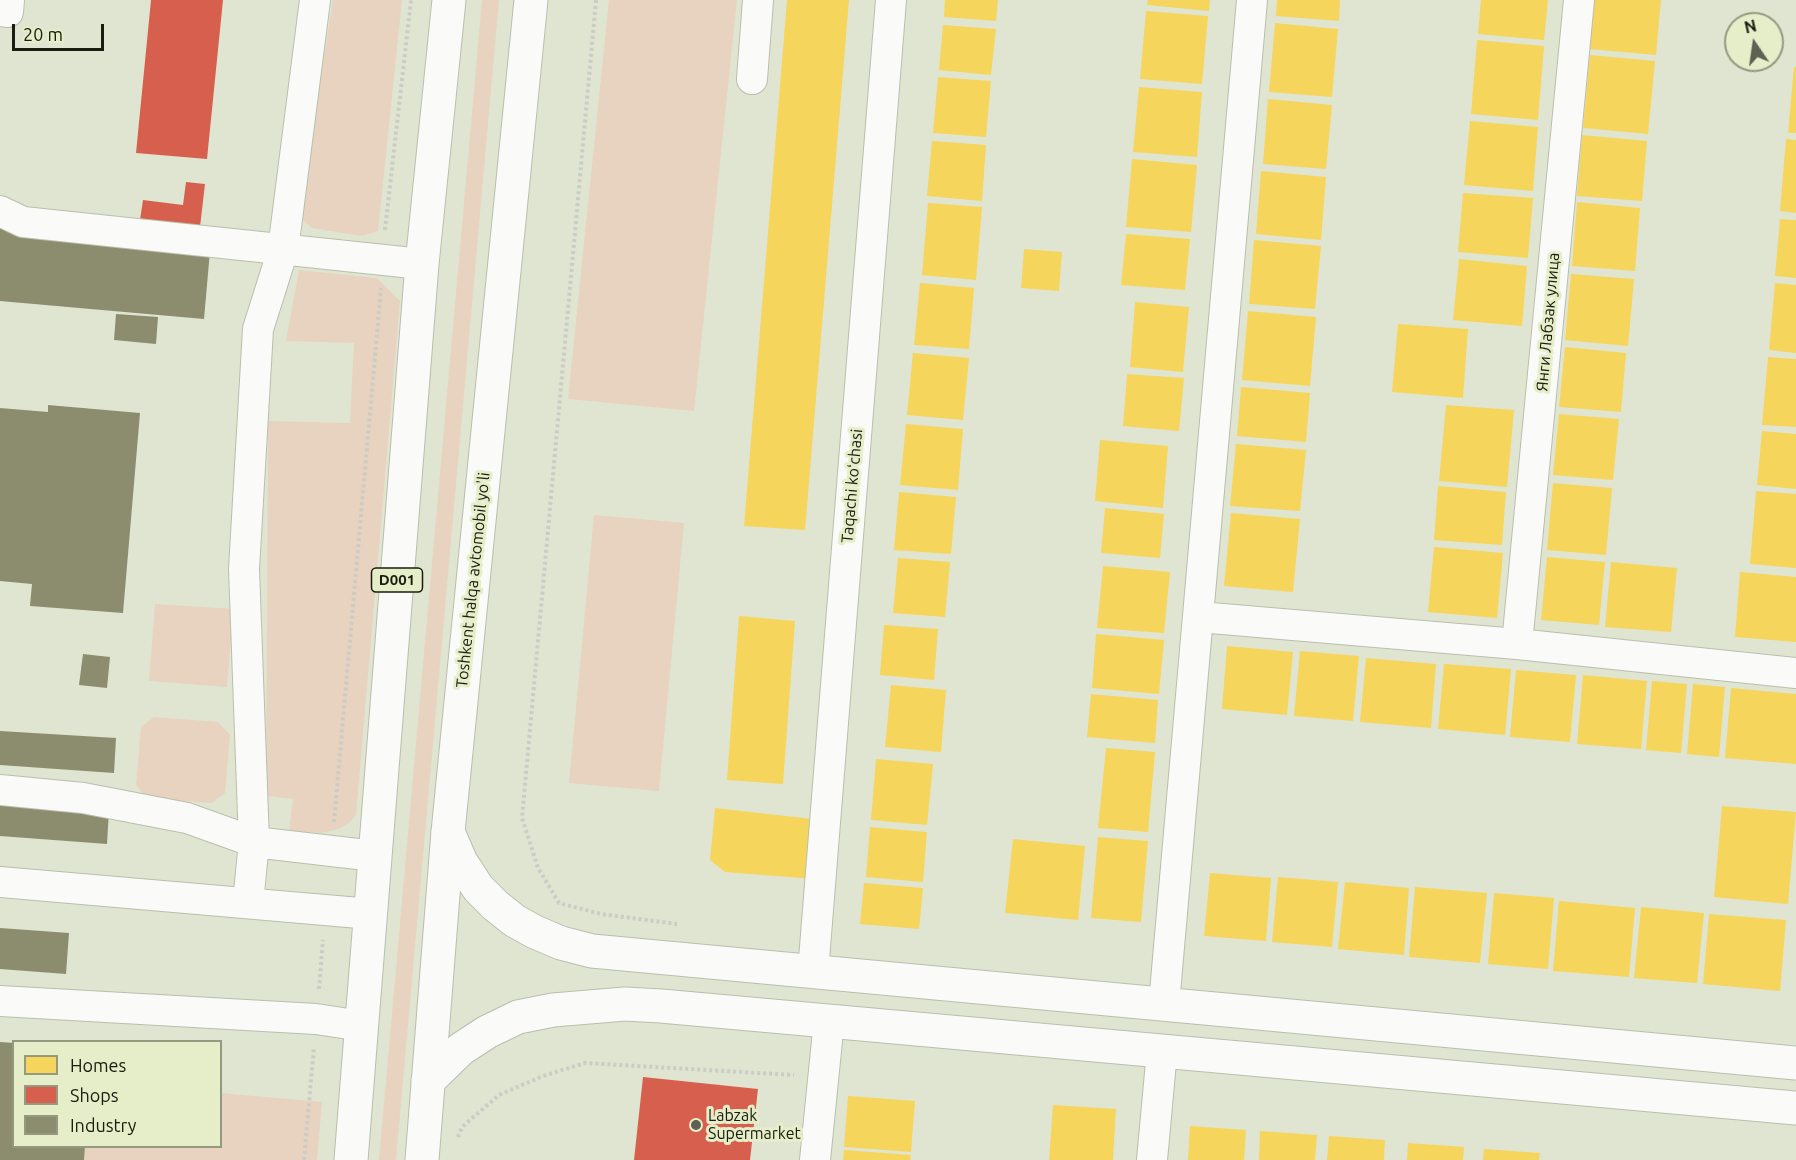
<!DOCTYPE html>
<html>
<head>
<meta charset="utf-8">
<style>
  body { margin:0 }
  #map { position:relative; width:1796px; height:1160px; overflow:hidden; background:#e0e5d1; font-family:Ubuntu,sans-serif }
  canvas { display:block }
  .legend { position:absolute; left:12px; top:1040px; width:210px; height:108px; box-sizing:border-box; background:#e5edc9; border:2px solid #94997f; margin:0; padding:8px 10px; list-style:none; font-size:18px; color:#1a1c0f }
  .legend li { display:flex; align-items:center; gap:12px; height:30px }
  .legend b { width:30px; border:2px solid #94997f }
  .north { position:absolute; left:1724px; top:12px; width:60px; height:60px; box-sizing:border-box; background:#e5edc9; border:2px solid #94997f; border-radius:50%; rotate:347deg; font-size:16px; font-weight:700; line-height:24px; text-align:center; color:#1a1c0f }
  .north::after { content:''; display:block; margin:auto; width:21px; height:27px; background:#5f6253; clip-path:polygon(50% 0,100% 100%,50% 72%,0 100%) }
  .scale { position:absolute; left:12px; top:24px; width:92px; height:27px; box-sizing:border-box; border:3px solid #1a1c0f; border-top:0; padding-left:8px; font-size:18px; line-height:21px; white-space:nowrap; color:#1a1c0f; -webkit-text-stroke:4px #e5edc9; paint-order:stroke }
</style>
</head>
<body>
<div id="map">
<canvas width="1796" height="1160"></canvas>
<ul class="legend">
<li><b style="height:16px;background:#f6d55c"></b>Homes</li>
<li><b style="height:16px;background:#d6604d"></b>Shops</li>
<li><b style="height:16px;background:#8c8c6e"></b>Industry</li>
</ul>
<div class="north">N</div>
<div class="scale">20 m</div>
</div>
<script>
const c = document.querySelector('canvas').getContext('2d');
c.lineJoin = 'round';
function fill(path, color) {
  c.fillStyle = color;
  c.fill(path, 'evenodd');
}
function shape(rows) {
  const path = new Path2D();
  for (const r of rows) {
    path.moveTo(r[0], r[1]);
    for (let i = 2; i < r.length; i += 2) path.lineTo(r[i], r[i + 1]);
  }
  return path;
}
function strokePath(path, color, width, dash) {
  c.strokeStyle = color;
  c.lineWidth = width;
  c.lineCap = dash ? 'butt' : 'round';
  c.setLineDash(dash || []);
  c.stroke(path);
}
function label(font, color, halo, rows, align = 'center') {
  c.font = font + ' Ubuntu,sans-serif';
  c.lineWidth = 6;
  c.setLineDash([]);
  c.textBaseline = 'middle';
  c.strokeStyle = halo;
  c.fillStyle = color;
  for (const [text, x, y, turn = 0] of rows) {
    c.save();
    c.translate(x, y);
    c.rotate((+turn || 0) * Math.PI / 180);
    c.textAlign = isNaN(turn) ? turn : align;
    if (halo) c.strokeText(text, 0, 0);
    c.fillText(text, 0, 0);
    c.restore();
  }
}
fill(shape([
  [333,0,402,0,378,231,362,236,312,228,303,220,300,204],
  [482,0,499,0,396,1160,379,1160],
  [609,0,737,0,694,411,568,399],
  [299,270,377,278,400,301,356,815,349,823,341,828,322,833,289,831,293,799,266,796,268,421,350,423,354,343,286,341],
  [594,515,684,523,659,791,569,783],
  [155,604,233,609,227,687,149,681],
  [154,717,218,722,230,735,225,793,212,803,146,798,136,785,141,727],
  [221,1093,322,1102,317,1160,84,1160,85,1147,220,1146]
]), '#e7d3bf');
fill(shape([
  [787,0,849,0,805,530,744,526],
  [945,0,998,0,996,21,944,17],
  [1148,0,1210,0,1209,11,1147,5],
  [1277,0,1340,0,1339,21,1276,16],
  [1481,0,1548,0,1544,40,1478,34],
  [1593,0,1661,0,1656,55,1589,49],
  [1146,11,1208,16,1202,84,1140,79],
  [1275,23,1338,29,1332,97,1269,92],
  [943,25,996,29,991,75,939,70],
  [1477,40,1544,46,1538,120,1471,114],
  [1590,55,1655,61,1648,134,1583,128],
  [1794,67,1796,67,1796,133,1788,133],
  [938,77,991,81,986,137,933,133],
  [1139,87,1202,92,1197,157,1133,152],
  [1268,99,1332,105,1326,169,1263,164],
  [1470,121,1538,127,1533,191,1464,185],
  [1582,135,1647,141,1642,201,1577,196],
  [1786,139,1796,140,1796,213,1780,211],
  [932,141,986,145,982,201,927,196],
  [1132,159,1197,165,1191,232,1126,227],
  [1261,171,1326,177,1321,240,1256,234],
  [1463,193,1533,198,1528,258,1458,252],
  [1577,202,1640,208,1635,271,1572,266],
  [928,203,982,207,976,280,922,275],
  [1780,219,1796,220,1796,278,1775,276],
  [1126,234,1190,239,1185,290,1121,285],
  [1254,240,1321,246,1315,309,1249,304],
  [1024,249,1062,252,1059,291,1021,288],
  [1459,259,1527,266,1522,326,1453,320],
  [1571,274,1634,279,1628,346,1565,340],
  [920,283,974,288,969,349,914,345],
  [1775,283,1796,285,1796,353,1769,350],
  [1135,302,1189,307,1183,372,1130,367],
  [1248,311,1316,317,1310,386,1242,380],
  [1398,324,1468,329,1463,398,1392,392],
  [1565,347,1626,353,1621,412,1559,407],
  [913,353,969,358,963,420,907,415],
  [1768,357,1796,359,1796,427,1762,425],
  [1127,374,1184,378,1179,431,1123,426],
  [1241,387,1310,393,1306,442,1237,436],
  [1446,405,1514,410,1507,487,1439,481],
  [1559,414,1619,419,1613,480,1553,475],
  [906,424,963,429,958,490,900,485],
  [1762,431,1796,434,1796,489,1757,485],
  [1100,440,1168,446,1163,508,1095,501],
  [1236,444,1306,450,1300,511,1230,506],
  [1553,483,1612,488,1606,555,1547,550],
  [1438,486,1506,492,1502,545,1434,540],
  [1756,491,1796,494,1796,568,1750,564],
  [899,492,956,497,951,554,894,550],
  [1105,508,1164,514,1160,558,1101,553],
  [1231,513,1300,519,1293,592,1224,586],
  [1434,547,1503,553,1497,618,1428,612],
  [1547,557,1605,562,1599,625,1541,620],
  [898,558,950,562,945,617,893,613],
  [1611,562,1677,568,1671,632,1605,627],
  [1103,566,1170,572,1164,633,1097,628],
  [1740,572,1796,577,1796,642,1735,637],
  [739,616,795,621,783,784,727,780],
  [884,625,938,629,934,680,880,675],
  [1096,634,1164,640,1159,694,1092,688],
  [1227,646,1293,652,1287,715,1222,709],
  [1300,651,1359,656,1353,721,1294,716],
  [1366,658,1436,664,1431,728,1360,722],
  [1444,664,1511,669,1505,735,1438,729],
  [1516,670,1576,675,1570,742,1510,737],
  [1583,675,1647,681,1641,749,1577,744],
  [1652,681,1687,684,1681,753,1646,750],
  [1693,684,1725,687,1719,757,1687,754],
  [891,685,946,690,941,752,885,747],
  [1731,688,1796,694,1796,764,1725,758],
  [1091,694,1158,700,1155,743,1087,737],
  [1106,748,1155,752,1148,832,1098,828],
  [876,759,933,764,927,825,871,820],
  [1722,806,1796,812,1788,904,1714,897],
  [715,808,821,820,814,879,725,872,710,860],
  [870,827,927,832,923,882,866,877],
  [1098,837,1148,841,1141,922,1091,918],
  [1013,839,1085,846,1078,920,1005,913],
  [1210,873,1271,878,1266,941,1204,936],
  [1278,877,1338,882,1332,947,1272,942],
  [1345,882,1409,888,1404,955,1338,949],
  [864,883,923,888,919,929,860,924],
  [1415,887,1487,893,1480,963,1409,957],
  [1494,893,1554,898,1548,969,1488,964],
  [1559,901,1635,908,1629,977,1553,971],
  [1641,907,1704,913,1697,983,1634,978],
  [1709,914,1786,920,1780,991,1703,984],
  [848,1096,915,1101,911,1152,844,1147],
  [1053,1105,1116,1109,1113,1160,1049,1160],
  [1190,1126,1246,1130,1244,1160,1188,1160],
  [1260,1131,1317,1135,1315,1160,1259,1160],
  [1329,1136,1385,1140,1384,1160,1327,1160],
  [1408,1143,1464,1147,1463,1160,1407,1160],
  [1484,1149,1540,1153,1539,1160,1483,1160],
  [844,1150,911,1155,910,1160,843,1160]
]), '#f6d55c');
fill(shape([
  [151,0,223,0,207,159,136,153],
  [186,182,205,184,200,227,140,220,143,200,183,205],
  [643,1077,758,1089,750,1160,634,1160]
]), '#d6604d');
fill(shape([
  [0,223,210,251,204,319,0,301],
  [116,314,158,317,156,344,114,340],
  [48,405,140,413,123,613,30,606,32,584,0,581,0,408,48,412],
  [83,654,110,657,107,688,79,685],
  [0,731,116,738,114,773,0,765],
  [0,802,109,810,107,844,0,836],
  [0,928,69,933,66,974,0,969],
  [0,1042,14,1043,14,1146,85,1146,84,1160,0,1160]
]), '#8c8c6e');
const minor = shape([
  [315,0,283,250,258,329,244,569,254,842,375,856],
  [0,11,8,12,9,0],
  [752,79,758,0],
  [0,211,23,222,422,264],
  [1199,617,1517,644,1796,673],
  [1517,644,1579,0],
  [0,790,83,798,187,818,254,842,248,903],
  [0,882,371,914],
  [813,972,891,0],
  [0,1001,316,1019,362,1026],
  [1164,1004,1252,0],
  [815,1160,829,1021],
  [1152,1160,1162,1051]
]);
const major = shape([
  [448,832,461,862,478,888,496,906,515,921,535,932,561,943,592,951,1796,1063],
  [428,1081,461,1049,487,1032,518,1017,553,1010,625,1004,661,1006,1796,1108]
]);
const highway = shape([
  [351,1160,422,264,449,0],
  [422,1160,448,832,531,0]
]);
strokePath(minor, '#babeae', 32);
strokePath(major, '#babeae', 35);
strokePath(highway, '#babeae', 35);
strokePath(shape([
  [596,0,522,818,538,868,559,903,601,914,677,924],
  [385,230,411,0],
  [334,822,381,288],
  [319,989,323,940],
  [458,1137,462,1127,499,1095,543,1076,585,1063,794,1075],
  [304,1160,314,1047]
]), '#caccc6', 4, [3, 3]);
strokePath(minor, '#fafbf8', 30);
strokePath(major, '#fafbf8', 33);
strokePath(highway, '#fafbf8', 33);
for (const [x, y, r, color] of [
  [696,1125,6,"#5f6253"]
]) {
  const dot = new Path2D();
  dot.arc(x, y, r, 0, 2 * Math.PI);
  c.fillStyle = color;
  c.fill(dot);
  strokePath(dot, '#e5edc9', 2);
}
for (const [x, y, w] of [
  [397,580,51]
]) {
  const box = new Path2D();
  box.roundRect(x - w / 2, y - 12, w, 24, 4.5);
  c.fillStyle = '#e5edc9';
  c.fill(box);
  strokePath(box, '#1a1c0f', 1.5);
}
label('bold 15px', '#1a1c0f', null, [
  ["D001",397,580]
]);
label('16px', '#1a1c0f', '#e5edc9', [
  ["Янги Лабзак улица",1548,322,-85],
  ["Taqachi koʻchasi",852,486,-85],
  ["Toshkent halqa avtomobil yo'li",473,580,-84]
]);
label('16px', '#1a1c0f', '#e5edc9', [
  ["Labzak",708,1116],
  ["Supermarket",708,1134]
], 'left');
</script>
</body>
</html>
